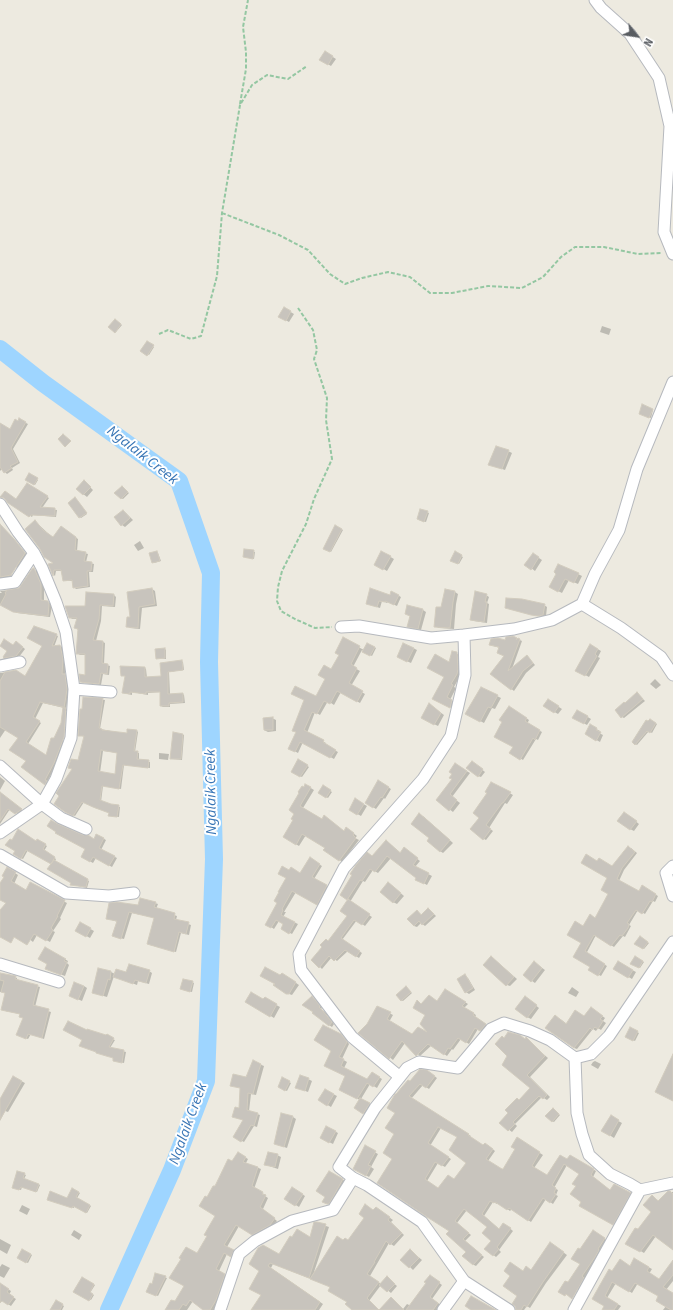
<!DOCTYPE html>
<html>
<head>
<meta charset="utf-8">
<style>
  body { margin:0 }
  #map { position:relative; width:673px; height:1310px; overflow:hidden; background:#edeae0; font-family:"Source Sans 3",sans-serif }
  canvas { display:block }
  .north { position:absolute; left:617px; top:16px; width:40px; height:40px; -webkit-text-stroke:3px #fff; paint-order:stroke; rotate:120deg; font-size:11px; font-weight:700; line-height:16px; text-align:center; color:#595d62 }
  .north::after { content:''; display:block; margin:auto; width:14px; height:18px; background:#595d62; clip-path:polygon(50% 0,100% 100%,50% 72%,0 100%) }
</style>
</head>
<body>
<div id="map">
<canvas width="673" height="1310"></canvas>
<div class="north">N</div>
</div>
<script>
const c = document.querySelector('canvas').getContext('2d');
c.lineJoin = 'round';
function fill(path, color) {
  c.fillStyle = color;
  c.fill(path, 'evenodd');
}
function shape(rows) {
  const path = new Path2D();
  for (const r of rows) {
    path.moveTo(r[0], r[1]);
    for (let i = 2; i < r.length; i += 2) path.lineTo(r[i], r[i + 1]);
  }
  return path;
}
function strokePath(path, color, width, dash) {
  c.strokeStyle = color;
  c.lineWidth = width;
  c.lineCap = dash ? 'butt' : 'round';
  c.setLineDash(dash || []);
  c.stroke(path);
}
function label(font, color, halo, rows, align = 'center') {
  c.font = font + ' "Source Sans 3",sans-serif';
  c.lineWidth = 4;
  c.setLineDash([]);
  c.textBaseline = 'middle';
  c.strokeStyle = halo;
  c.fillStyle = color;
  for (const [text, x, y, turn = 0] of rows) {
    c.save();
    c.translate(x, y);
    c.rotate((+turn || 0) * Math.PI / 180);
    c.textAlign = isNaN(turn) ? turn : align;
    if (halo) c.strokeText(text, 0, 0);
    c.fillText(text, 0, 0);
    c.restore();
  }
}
fill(shape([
  [325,52,336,59,331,66,321,60],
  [284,308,294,314,289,322,280,317],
  [115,320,122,325,116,332,109,327],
  [602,326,611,329,609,335,600,332],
  [147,342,154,347,149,355,142,351],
  [652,409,653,410,651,418,641,414],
  [20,420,28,424,13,449,20,463,12,468,13,470,7,474,2,469,0,471,0,425,10,430],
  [508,451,512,453,505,470,493,466],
  [29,474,38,480,35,485,26,480],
  [27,484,49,498,42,508,57,510,56,517,33,515,32,517,12,505],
  [87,484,93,490,87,497,77,489],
  [123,488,129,493,123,499,121,498],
  [76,499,87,514,81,518,80,517],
  [123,511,126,513,133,520,125,527,122,525],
  [427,512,429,513,426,522,419,520],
  [37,523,53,538,63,529,78,539,77,551,88,554,86,562,94,564,93,572,89,572,90,587,76,589,74,587,73,581,66,581,64,580,62,571,56,571,55,576,54,575,49,565,55,563],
  [0,525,16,541,27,555,18,569,0,551],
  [335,526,343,530,331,552,324,548],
  [140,541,144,548,138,551,134,545],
  [245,550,255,552,254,559,245,557],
  [157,552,158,553,161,561,154,563,152,562],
  [382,552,394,559,387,571,375,564],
  [455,553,463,557,459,564,452,560],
  [536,556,542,560,535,571,526,564],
  [0,568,14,577,0,580],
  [34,570,37,571,44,586,44,602,48,602,51,604,52,606,50,617,17,613,0,604,0,593,2,593,0,591,20,589],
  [558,573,578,574,582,576,578,584,569,580,562,593,550,587],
  [152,589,155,591,157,606,142,608,140,629,130,628,127,626,131,618,128,593],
  [392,592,401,597,397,606,388,602,387,603,382,601,380,608,370,605,390,596],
  [455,592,458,594,456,604,454,629,439,628,435,626,442,609],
  [114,595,116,597,115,607,102,606,101,621,96,641,103,642,105,643,104,664,110,666,109,675,103,674,101,685,84,683,81,682,86,676,86,655,80,655,77,653,78,630,76,628,78,619,72,619,70,617,86,607],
  [486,595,489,597,487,603,489,604,487,623,474,621,471,620],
  [544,605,547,607,546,616,542,617,509,609],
  [423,610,426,612,421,630,411,628,408,626,410,616,406,614],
  [56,635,58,636,54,647,60,646,63,647,65,661,65,675,67,676,69,691,66,709,68,710,66,738,57,764,47,782,49,783,47,785,27,761,19,737,6,729,0,738,0,673,16,671,26,677],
  [43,703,64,708,62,723,47,756,28,744,41,723,35,719],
  [65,711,67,711,65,742,63,741],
  [513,637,522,641,512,669,527,656,535,665,526,673,514,691,492,673,506,656,500,648,493,646],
  [343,639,364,650,367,644,376,648,372,656,362,650,353,667,360,671,351,686,365,694,360,703,341,692,334,705,328,701,320,715,315,712,307,733,326,743,325,745,338,752,334,759,303,742,298,753,289,748,340,655],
  [19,644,25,649,19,657,5,660,3,658,13,646],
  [591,645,601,651,598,657,600,658,589,677,576,670],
  [413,648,417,650,411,663,402,659],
  [165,649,166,650,166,659,157,658],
  [452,652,460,655,460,676,454,687,456,688,450,700,455,702,454,709,437,701,450,664],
  [181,661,183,662,184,670,169,672,170,694,183,694,184,695,185,703,170,704,170,707,163,707,161,706,161,692,148,693,148,695,132,692,132,695,123,693,126,676,122,675,145,668,146,669,147,678,162,677,161,664],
  [655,679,661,685,656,689,650,684],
  [481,688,501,698,495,709,492,708,484,723,467,714],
  [637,693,645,701,624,718,622,717,625,704],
  [84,698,105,700,100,729,128,734,137,731,138,732,135,752,139,753,139,760,150,762,150,768,124,765,121,789,103,786,101,802,120,807,119,817,111,816,110,813,95,808,84,802,75,816,67,812,85,737,79,735],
  [103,751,118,753,116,775,100,773],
  [548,700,562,709,558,714,544,706],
  [432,706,444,715,438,726,422,718],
  [509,707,529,720,527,724,542,732,538,740,536,739,523,760,511,753,514,747],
  [578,711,591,719,587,725,574,718],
  [272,718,276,720,276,731,268,732,264,730],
  [650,720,657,724,652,733,649,731,637,745,633,742],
  [591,726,600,731,599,733,603,735,600,742,586,734],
  [183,735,184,735,182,760,172,759],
  [159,753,169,754,168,760,159,759],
  [298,760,309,767,302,777,292,772],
  [455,764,470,773,452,797,460,803,453,812,437,800,453,779],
  [475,764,485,772,481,777,478,776],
  [0,777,5,781,0,790],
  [379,782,391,789,385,799,384,798,376,809,367,803],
  [492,783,513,795,507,804,505,803,489,828,493,831,486,840,484,839,480,817],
  [306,785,314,790,303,808,344,832,349,830,357,836,355,838,359,840,342,862,326,847,306,835,299,846,284,837,294,819],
  [323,786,332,792,328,798,319,792],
  [0,793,23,811,18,814,10,809,0,824],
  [356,800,367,806,361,816,350,810],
  [628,815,639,824,634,831,630,829],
  [423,816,453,843,443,853,440,851,430,838],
  [97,835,106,840,101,850,117,858,112,867,96,858,93,863,82,857,87,849],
  [38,840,47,846,44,851,56,859,55,861,89,881,87,888,73,885,72,883,52,864,28,850,23,859,14,854,36,842],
  [389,843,401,853,407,851,420,861,415,867,432,876,427,885,416,879,417,877,391,858,378,873,373,870,365,882,363,881,350,902,372,917,365,926,357,920,342,940,362,953,359,958,348,951,337,961,332,957,322,969,320,967,329,942,349,916,349,900,341,895,372,857],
  [631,848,637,853,624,870,619,881,639,892,642,887,658,896,655,902,653,901,645,914,638,910,629,925,631,926,625,937,623,936,614,947,596,935,586,954,607,966,601,976,589,970,591,966,574,957,582,942,583,927,596,919,609,893,608,878,598,863,612,867],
  [310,859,322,866,314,879,329,888,320,906,296,892,284,912,286,912,283,917,298,924,292,934,282,929,285,924,279,921,274,929,267,924,278,902,289,871,301,874],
  [7,868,18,875,14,884,27,891,30,884,67,903,60,918,61,919,53,931,55,932,50,942,37,935,33,942,0,916,0,912,7,903,0,899,0,885,5,876],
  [389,883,404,896,397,904,393,902],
  [155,903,158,904,156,909,177,916,176,920,191,925,189,935,181,933,176,952,150,945,155,918,132,913,124,939,116,937,118,922,108,919,139,906],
  [417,911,422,915,431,911,436,916,425,926,421,923,417,927,414,926],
  [80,923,94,931,90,938,76,930],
  [640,938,649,943,644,949,636,944],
  [45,948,68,961,67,963,69,965,65,976,49,970],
  [635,957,644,962,640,968,631,963],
  [494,959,517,979,510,986,507,985],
  [619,963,636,972,632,979,615,969],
  [538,965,545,970,535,983,532,981],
  [99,969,111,972,115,974,149,971,152,973,149,984,138,981,137,985,114,976,107,997,97,994],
  [0,974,15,977,17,978,17,981,40,987,35,1007,51,1012,44,1039,31,1034,28,1039,20,1036,24,1018,20,1014,5,1011,6,993,0,992],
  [286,976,299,985,292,995,286,993,281,977],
  [465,976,468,978,475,990,469,994,466,992],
  [192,982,194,983,192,992,183,990],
  [84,986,87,988,82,1001,73,997],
  [572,987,579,992,576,997,568,993],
  [407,988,412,993,403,1001,401,1000],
  [446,990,468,1004,464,1008,476,1015,475,1017,488,1026,483,1032,478,1029,469,1044,461,1039,453,1050,452,1049,447,1056,432,1045,420,1056,405,1043,393,1060,360,1033,368,1025,378,1007,393,1015,389,1022,413,1035,431,1035,427,1015,418,1001,422,1005,438,1002],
  [312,997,315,999,322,1008,321,1009,325,1012,334,1024,332,1027,329,1025],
  [265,999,280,1007,274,1018,246,1001,264,1001],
  [529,1000,539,1008,531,1019,527,1017],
  [594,1010,605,1018,603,1021,606,1023,601,1030,598,1028,596,1031,593,1029,577,1049,574,1048,559,1018,567,1024,584,1017],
  [631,1029,639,1033,635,1041,627,1037],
  [87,1032,115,1040,110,1048,126,1052,124,1063,115,1061,114,1058,83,1039],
  [341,1035,344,1037,349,1044,342,1059,347,1062,344,1068,367,1081,372,1073,382,1079,377,1088,370,1084,361,1099,373,1106,367,1115,355,1108,360,1100,343,1092,347,1076,328,1067],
  [505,1039,525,1040,526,1039,548,1058,530,1077,550,1097,547,1100,542,1097,515,1124,517,1126,512,1132,500,1123,519,1100,532,1088,509,1056],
  [595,1061,601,1064,598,1069,591,1065,593,1062],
  [254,1062,264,1066,256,1095,251,1094,249,1111,260,1115,257,1127,254,1126,244,1142,234,1137,244,1120,236,1118,239,1109,241,1088,231,1085,247,1078],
  [430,1073,437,1078,429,1089,423,1085,411,1099,471,1136,470,1137,483,1146,488,1145,495,1151,488,1161,502,1170,504,1170,516,1149,518,1139,543,1155,534,1168,548,1176,568,1161,570,1156,596,1171,593,1177,611,1191,614,1185,633,1195,616,1226,580,1205,583,1202,577,1186,581,1173,567,1165,554,1188,558,1190,556,1195,558,1196,553,1204,546,1199,531,1222,512,1209,510,1211,498,1202,497,1204,493,1202,484,1216,499,1229,506,1225,513,1231,499,1250,501,1252,496,1257,486,1249,493,1241,488,1226,467,1210,457,1223,471,1235,465,1241,484,1257,476,1266,474,1265,464,1256,467,1252,394,1158,396,1112,411,1082],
  [441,1128,459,1137,467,1163,455,1180,439,1189,427,1181,438,1163,445,1167,451,1159,430,1146],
  [13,1077,25,1083,8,1112,5,1111,0,1121,0,1100],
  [283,1079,291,1083,287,1091,279,1087],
  [308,1079,312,1081,308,1092,297,1088],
  [325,1090,337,1096,331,1107,319,1100],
  [554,1110,560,1115,554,1122,552,1121],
  [293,1117,296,1119,287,1148,275,1144],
  [611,1117,622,1123,614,1138,603,1131],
  [327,1127,338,1133,333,1144,321,1138],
  [365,1147,378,1154,371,1167,374,1169,369,1177,355,1169],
  [238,1153,248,1159,246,1163,261,1169,254,1189,266,1195,265,1196,268,1198,263,1209,277,1221,273,1226,255,1236,239,1226,227,1247,236,1252,234,1258,227,1254,219,1271,227,1276,219,1301,214,1310,205,1310,193,1301,187,1310,166,1310,176,1302,185,1286,197,1255,208,1236,217,1216,207,1199],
  [277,1155,281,1157,278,1169,266,1165],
  [330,1172,345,1181,330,1205,323,1201,326,1197],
  [24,1174,26,1175,24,1179,40,1185,37,1192,22,1187,21,1190,14,1188],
  [292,1188,305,1196,299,1207,286,1199],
  [72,1189,80,1193,77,1198,91,1206,87,1213,74,1206,74,1208,50,1200,67,1199],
  [670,1192,673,1192,673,1249,656,1236,644,1253,627,1243,652,1212,652,1196,659,1201],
  [22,1205,30,1209,27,1215,19,1211],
  [379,1210,393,1220,391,1222,404,1235,394,1246,389,1243,370,1276,381,1284,390,1280,397,1286,391,1293,381,1285,369,1301,379,1310,353,1310,348,1302,331,1287,273,1264,271,1268,323,1304,319,1310,252,1310,262,1295,260,1270,280,1255,310,1238,317,1223,329,1227,314,1272,344,1242,348,1241,374,1211],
  [74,1230,82,1235,79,1240,71,1235],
  [593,1231,608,1241,598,1259,584,1279,586,1280,580,1291,568,1284,581,1264,580,1250],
  [0,1239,11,1245,7,1254,0,1250],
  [553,1245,567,1255,546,1283,530,1308,527,1306,524,1310,518,1310,513,1304,519,1296,523,1272,532,1271],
  [23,1250,32,1255,28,1263,19,1258],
  [410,1250,422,1260,413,1270,402,1259],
  [635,1260,652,1269,649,1274,659,1280,673,1262,673,1281,666,1290,673,1294,673,1310,663,1310,666,1306,660,1296,638,1283,632,1293,616,1283,607,1298,621,1306,618,1310,603,1310,606,1305,593,1298,613,1272,631,1267],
  [2,1264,10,1268,4,1278,0,1276,0,1267],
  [156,1274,167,1278,158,1296,147,1291,152,1286],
  [82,1278,95,1285,90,1293,94,1295,91,1300,75,1292],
  [433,1278,442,1285,432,1299,441,1305,437,1310,380,1310,391,1298,403,1309,407,1304,411,1306],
  [1,1285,11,1291,9,1295,16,1299,11,1306,0,1299],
  [56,1301,64,1306,62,1310,51,1310]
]), '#0003');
strokePath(shape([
  [0,349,43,383,179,481,211,573,209,662,214,859,206,1081,172,1170,109,1310]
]), '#9ed5ff', 18);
const building = shape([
  [325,51,333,56,328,65,319,60,325,51],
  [284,307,291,311,286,321,278,317,284,307],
  [115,319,121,324,115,333,108,327,115,319],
  [147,341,154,345,147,356,140,351,147,341],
  [642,404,653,409,649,418,639,414,642,404],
  [19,418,26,422,11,448,18,462,10,466,12,468,4,473,0,467,0,423,10,429,15,419,18,421,19,418],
  [63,434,71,441,65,447,58,439,63,434],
  [496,446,509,450,502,469,488,465,496,446],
  [29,473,38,478,34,485,25,480,29,473],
  [84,480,91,487,83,495,76,489,84,480],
  [27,483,48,496,40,507,55,508,55,516,31,515,29,517,8,503,4,498,0,497,5,491,16,499,27,483],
  [122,486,128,492,121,499,114,493,122,486],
  [75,497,87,513,79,518,68,503,75,497],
  [420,509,428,511,424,522,417,519,420,509],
  [123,510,130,518,121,526,114,517,123,510],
  [35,520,43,530,53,537,61,526,76,537,75,550,86,552,84,561,92,562,91,571,87,571,88,586,73,588,72,580,63,581,61,570,54,570,53,576,48,564,53,563,44,557,40,549,25,529,35,520],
  [0,524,14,539,25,553,11,575,0,577,0,524],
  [335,525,342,529,330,552,323,549,335,525],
  [244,549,254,550,253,559,243,557,244,549],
  [157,551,160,561,152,563,149,553,157,551],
  [381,551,391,556,383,570,374,565,381,551],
  [455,551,462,555,458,564,450,561,455,551],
  [533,553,539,557,531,570,524,565,533,553],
  [558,564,579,573,574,583,565,579,558,592,549,587,556,574,554,572,558,564],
  [34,568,41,584,41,600,48,601,49,604,48,616,13,612,0,605,6,594,5,593,7,590,19,588,32,569,34,568],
  [152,588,155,604,139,607,138,628,126,627,127,617,130,617,127,592,152,588],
  [370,588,390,595,391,591,399,595,394,605,385,601,385,602,379,601,377,607,366,604,370,588],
  [445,589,455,591,453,602,450,628,434,627,436,607,441,607,445,589],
  [475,591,487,594,485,602,487,602,484,622,470,620,475,591],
  [86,592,114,594,113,606,100,605,99,619,93,640,103,641,102,663,108,664,107,674,101,673,99,684,80,682,79,674,85,675,85,654,76,654,78,629,74,628,77,618,69,618,65,606,85,606,86,592],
  [506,598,522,599,545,604,543,615,538,616,531,615,505,608,506,598],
  [407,605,423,609,418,629,407,627,410,616,405,614,407,605],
  [34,626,57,634,52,646,60,645,63,659,62,674,65,674,67,689,64,708,66,708,64,737,54,763,45,780,47,781,45,785,21,767,26,761,9,750,18,738,0,727,0,681,5,672,16,670,25,676,42,646,27,638,34,626],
  [40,702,63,707,61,723,54,738,51,738,46,755,26,742,40,721,33,717,40,702],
  [513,636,517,638,516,640,518,638,520,639,508,671,527,655,533,663,523,671,511,690,490,674,504,656,497,653,499,647,489,645,491,639,498,638,505,640,506,637,513,636],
  [343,637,360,646,351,664,357,668,349,683,363,691,357,702,337,691,330,704,324,701,317,714,312,712,304,730,324,740,323,742,336,750,330,758,300,742,295,752,288,749,296,732,292,731,304,700,291,694,295,686,316,696,325,679,318,675,324,665,331,669,339,655,335,653,343,637],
  [4,639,13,645,16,641,23,647,16,656,4,658,3,657,7,651,0,646,4,639],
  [367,643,375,647,370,656,362,652,367,643],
  [403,643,414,648,407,662,397,657,403,643],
  [590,644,598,649,595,654,597,656,585,676,575,671,590,644],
  [165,648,165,658,156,659,155,649,165,648],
  [452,651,457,652,458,669,457,674,451,684,453,685,447,697,452,700,450,708,432,699,444,677,427,668,435,654,449,662,452,651],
  [182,660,183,670,168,672,168,694,183,693,183,702,169,703,169,706,160,706,160,692,146,692,146,694,130,692,130,694,122,693,125,676,121,676,120,666,145,667,145,677,161,676,160,663,182,660],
  [481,687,498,695,491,708,488,707,480,722,465,714,481,687],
  [637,692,643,699,621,718,615,710,624,702,625,703,637,692],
  [83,697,103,698,99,728,102,729,102,730,127,733,127,729,137,730,134,751,138,751,137,759,149,760,148,768,123,765,119,789,102,786,100,800,111,804,119,805,117,817,108,816,109,813,93,807,82,802,73,816,65,812,54,804,59,796,56,793,72,769,68,768,71,759,78,760,84,736,78,736,80,709,82,709,83,697],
  [101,750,117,753,115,774,98,771,101,750],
  [548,699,559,706,554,713,543,706,548,699],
  [429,703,441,713,434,725,421,718,429,703],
  [509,706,527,718,525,721,540,730,535,740,533,738,520,760,509,753,513,747,494,737,502,722,499,720,509,706],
  [577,710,588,716,584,724,572,718,577,710],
  [273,717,273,730,264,730,263,718,273,717],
  [650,719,656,723,650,733,647,731,635,745,632,742,646,720,648,721,650,719],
  [590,724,597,728,596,730,601,732,596,741,585,734,590,724],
  [173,732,183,734,181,759,170,759,173,732],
  [298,759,308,765,300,777,291,772,298,759],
  [472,761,483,769,478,777,466,768,472,761],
  [455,763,467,771,450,794,457,800,449,811,436,800,452,779,449,778,452,774,449,772,455,763],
  [378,780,389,787,382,798,381,797,373,808,365,803,378,780],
  [491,782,511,792,503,803,502,803,486,825,491,829,483,840,470,829,479,818,473,813,487,793,485,792,491,782],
  [305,784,311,787,300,806,322,819,324,815,344,831,346,827,354,833,353,835,356,838,339,861,323,850,325,848,302,834,296,845,283,837,293,820,291,819,294,814,289,810,299,793,298,792,302,786,304,787,305,784],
  [323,785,331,790,326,798,318,793,323,785],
  [0,792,22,809,15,814,8,809,0,821,0,792],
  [355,798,364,804,357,815,349,810,355,798],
  [624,812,637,821,630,830,617,821,624,812],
  [419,813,450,840,440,852,427,841,429,838,411,824,419,813],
  [51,820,58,824,83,835,88,835,94,839,96,834,104,838,99,848,115,856,109,866,93,857,90,862,81,857,85,849,55,833,56,832,47,826,51,820],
  [18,829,36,841,37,839,46,844,43,849,55,857,51,864,26,850,21,859,13,854,15,851,5,845,10,839,12,840,18,829],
  [386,840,400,853,404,847,418,858,413,865,429,873,424,884,415,880,416,878,387,856,375,872,370,869,362,881,360,880,347,900,340,895,352,875,350,874,356,865,367,852,372,856,386,840],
  [628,846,635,852,622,868,617,879,639,891,642,885,656,894,652,902,650,901,642,914,636,910,627,923,629,924,628,928,622,936,620,935,611,946,594,935,585,951,605,964,598,976,588,970,590,967,573,957,581,943,567,935,575,921,583,926,590,914,595,918,608,894,601,890,607,878,581,863,586,854,597,861,599,858,612,866,628,846],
  [310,857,320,864,312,877,327,885,317,905,292,891,282,909,283,910,281,915,295,922,289,934,281,929,283,924,276,920,271,928,265,925,277,903,274,901,279,892,278,892,286,878,278,874,282,866,289,870,291,867,300,873,310,857],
  [54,860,88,879,86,887,70,885,71,883,47,869,54,860],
  [7,867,16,872,11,881,26,890,30,882,65,900,57,916,58,916,51,928,53,930,46,941,34,934,27,945,14,937,11,943,0,937,0,910,6,903,0,900,0,883,4,877,2,876,7,867],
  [388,882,401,893,393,903,380,892,388,882],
  [140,898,156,902,154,907,175,913,174,919,189,922,186,934,179,932,174,952,147,944,154,918,129,912,121,939,112,936,117,921,106,919,109,903,117,902,138,905,140,898],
  [348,899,370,914,362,925,354,920,341,938,360,951,356,957,345,950,334,961,329,956,319,968,311,960,322,947,320,945,326,939,328,941,347,916,340,911,348,899],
  [428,908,434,914,422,925,419,921,414,926,407,919,417,910,421,915,428,908],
  [80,922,91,928,86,937,75,931,80,922],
  [640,936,648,942,643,949,634,944,640,936],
  [45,947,66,959,64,961,67,962,61,975,45,969,47,964,38,959,45,947],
  [491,956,514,977,506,986,483,965,491,956],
  [635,956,643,961,639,968,630,964,635,956],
  [534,961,542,968,531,982,523,975,534,961],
  [618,961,633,970,628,978,613,969,618,961],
  [129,964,150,970,146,983,135,980,133,984,113,977,116,969,126,972,129,964],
  [265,967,280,975,282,973,296,982,289,994,286,994,273,985,275,984,260,976,265,967],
  [98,968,111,971,110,980,108,979,103,996,92,993,98,968],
  [0,973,16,976,15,979,38,985,33,1005,49,1009,42,1038,28,1034,26,1039,16,1035,23,1018,19,1017,20,1014,1,1010,5,993,1,992,4,981,0,980,0,973],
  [465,974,473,988,465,993,457,979,465,974],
  [183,979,193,981,190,992,180,989,183,979],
  [74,982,84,986,78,1000,69,996,74,982],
  [406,986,411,992,401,1001,396,995,406,986],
  [445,989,466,1002,462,1006,474,1013,473,1015,486,1024,480,1031,475,1028,466,1043,458,1038,450,1049,448,1048,444,1055,428,1044,416,1056,402,1041,389,1059,358,1033,367,1024,377,1006,391,1012,387,1019,412,1034,418,1027,427,1032,420,1024,425,1015,413,1008,417,1000,421,1004,429,995,437,1001,445,989],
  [251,992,263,999,265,997,277,1004,270,1017,245,1002,251,992],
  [312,996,320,1006,319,1007,322,1010,332,1022,329,1026,312,1013,313,1012,302,1005,312,996],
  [525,996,537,1005,527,1018,515,1009,525,996],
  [591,1007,603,1016,600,1019,603,1021,598,1029,595,1027,592,1030,590,1028,574,1048,545,1028,555,1015,566,1024,575,1010,584,1016,591,1007],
  [68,1021,87,1030,87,1029,106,1035,107,1034,114,1038,109,1047,124,1050,122,1063,113,1061,113,1058,96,1053,96,1052,79,1046,82,1040,63,1030,68,1021],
  [323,1025,341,1034,347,1042,339,1057,344,1059,341,1066,367,1079,372,1072,380,1077,373,1087,367,1083,357,1099,339,1090,345,1076,324,1066,331,1051,314,1040,323,1025],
  [630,1027,638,1031,633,1041,625,1037,630,1027],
  [508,1032,520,1035,525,1039,526,1037,545,1056,527,1075,547,1095,543,1099,539,1096,513,1122,515,1124,508,1131,499,1123,508,1113,505,1110,517,1098,519,1100,530,1088,502,1065,507,1056,495,1044,502,1036,504,1038,508,1032],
  [673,1054,673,1101,655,1092,673,1054],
  [253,1060,261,1064,259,1070,253,1094,248,1093,247,1110,258,1113,254,1126,251,1125,241,1142,233,1137,243,1120,232,1117,235,1107,239,1108,240,1088,230,1086,233,1074,246,1077,253,1060],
  [420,1069,427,1070,435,1076,426,1088,420,1084,409,1096,469,1134,468,1135,483,1145,485,1143,493,1149,486,1159,502,1169,503,1169,515,1149,511,1147,517,1137,540,1152,532,1166,547,1175,560,1155,567,1159,570,1155,594,1169,591,1175,610,1190,614,1184,631,1193,613,1225,579,1206,581,1202,570,1194,576,1186,572,1184,579,1174,564,1164,552,1185,556,1188,554,1193,556,1194,550,1203,543,1198,528,1221,509,1208,507,1210,495,1202,494,1203,490,1201,482,1214,499,1229,503,1223,511,1228,497,1247,499,1249,493,1256,484,1249,491,1241,482,1233,487,1227,464,1209,455,1221,469,1233,463,1239,482,1255,473,1265,462,1256,466,1252,446,1234,449,1231,427,1217,377,1183,392,1159,383,1153,394,1134,385,1128,395,1113,387,1108,395,1094,396,1094,408,1080,410,1081,420,1069],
  [438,1127,457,1137,449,1150,466,1163,454,1179,448,1175,438,1188,425,1179,435,1162,442,1166,449,1157,428,1143,438,1127],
  [300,1075,309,1078,305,1091,295,1088,300,1075],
  [13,1076,22,1081,0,1120,0,1099,13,1076],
  [282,1077,290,1081,285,1091,278,1087,282,1077],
  [325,1089,334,1094,327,1106,318,1100,325,1089],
  [360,1098,370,1103,363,1114,354,1108,360,1098],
  [553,1108,559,1114,552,1122,545,1116,553,1108],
  [281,1113,293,1116,284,1147,274,1144,281,1113],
  [611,1115,619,1120,610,1136,601,1131,611,1115],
  [326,1126,336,1131,329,1143,320,1138,326,1126],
  [365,1145,376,1151,368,1165,371,1166,366,1176,353,1169,365,1145],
  [238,1152,246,1157,243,1162,258,1167,252,1186,263,1192,262,1194,266,1195,260,1207,275,1218,270,1225,252,1235,236,1225,224,1245,234,1250,231,1257,224,1253,216,1269,225,1274,216,1300,210,1310,203,1310,190,1300,186,1306,183,1304,179,1310,165,1310,171,1300,175,1301,184,1286,169,1278,181,1259,179,1258,186,1247,197,1253,207,1236,204,1235,215,1216,199,1206,205,1196,207,1197,213,1186,215,1186,228,1159,232,1161,238,1152],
  [268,1152,278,1154,275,1167,264,1165,268,1152],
  [17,1171,25,1173,23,1178,39,1184,36,1192,21,1187,19,1190,12,1188,17,1171],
  [329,1171,343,1179,329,1204,327,1204,322,1202,325,1197,316,1191,329,1171],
  [292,1187,303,1194,295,1206,284,1199,292,1187],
  [72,1188,79,1192,76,1197,90,1205,86,1213,73,1206,72,1208,47,1200,50,1191,67,1198,72,1188],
  [668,1191,670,1191,673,1194,673,1250,653,1235,640,1252,625,1244,635,1228,638,1229,651,1212,643,1205,652,1195,658,1201,668,1191],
  [365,1204,373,1210,376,1207,390,1217,388,1220,402,1233,390,1245,386,1241,374,1262,375,1262,367,1274,379,1282,367,1298,379,1310,391,1297,404,1310,352,1310,345,1304,347,1302,328,1291,330,1287,310,1279,337,1236,343,1240,345,1238,348,1240,364,1218,359,1214,365,1204],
  [314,1222,317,1222,326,1224,309,1278,270,1263,268,1266,320,1302,315,1310,251,1310,261,1295,249,1289,259,1271,249,1264,258,1248,263,1245,279,1254,290,1236,292,1237,297,1229,310,1237,314,1222],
  [593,1230,605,1238,598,1249,599,1250,595,1257,582,1276,584,1278,572,1299,566,1294,565,1296,558,1292,565,1281,568,1282,580,1264,571,1259,578,1248,580,1249,593,1230],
  [550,1242,564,1252,543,1282,527,1307,524,1305,521,1310,516,1310,515,1306,512,1304,517,1296,503,1286,510,1276,504,1271,510,1262,523,1271,526,1266,531,1270,550,1242],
  [22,1249,31,1254,26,1263,17,1258,22,1249],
  [410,1249,419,1258,409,1268,400,1260,410,1249],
  [634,1258,649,1267,647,1271,659,1279,673,1260,673,1275,663,1287,673,1293,673,1310,671,1310,656,1301,658,1296,635,1283,629,1292,612,1282,605,1296,618,1304,614,1310,602,1310,604,1306,592,1299,609,1269,612,1271,620,1259,630,1266,634,1258],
  [155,1273,166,1276,156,1296,146,1292,150,1283,152,1284,155,1273],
  [430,1275,440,1282,430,1297,438,1303,433,1310,406,1310,426,1283,424,1282,430,1275],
  [387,1276,395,1284,387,1292,379,1285,387,1276],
  [82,1277,94,1284,90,1292,93,1294,89,1301,73,1292,82,1277],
  [0,1283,9,1289,7,1292,14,1297,8,1305,2,1301,0,1303,0,1283],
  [471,1296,496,1310,471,1310,465,1306,471,1296],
  [56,1300,63,1304,60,1310,50,1310,56,1300]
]);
fill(building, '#c8c4bd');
strokePath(building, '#d2ccbe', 1);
const minor = shape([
  [595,0,601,8,630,34,659,78,670,126,664,232,673,254],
  [0,504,18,532,34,553,42,568,56,602,66,632,74,689,71,738,56,779,42,804,0,833],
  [0,584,15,582,34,553],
  [582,604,621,628,661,657,673,675],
  [341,627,359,626,431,638,464,635],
  [0,666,20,662],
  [74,689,111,692],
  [0,766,42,804,61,818,86,829],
  [0,855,66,893,109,896,134,893],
  [673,866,666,873,673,896],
  [0,964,59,982],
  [575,1058,577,1113,582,1134,589,1155,610,1174,630,1184,640,1190,673,1183],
  [400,1077,352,1037,301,970,299,954,344,868,423,779,451,736,465,675,464,635,514,629,552,620,582,604,595,574,619,530,637,469,673,382],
  [464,1281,422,1222,367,1185,353,1178,339,1167,375,1108,407,1068,419,1062,458,1068,491,1029,504,1023,530,1031,550,1040,575,1058,591,1054,609,1036,673,942],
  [220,1310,239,1254,255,1241,292,1221,333,1210,353,1178],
  [443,1310,464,1281,509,1310],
  [574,1310,640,1190]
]);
strokePath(minor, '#b6b9be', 13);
strokePath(shape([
  [240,104,246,69,246,52,243,27,248,0],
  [222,213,279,235,308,250,330,274,345,284,362,278,388,272,410,277,430,293,452,293,488,286,522,288,543,277,561,257,575,247,604,247,638,254,661,253],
  [298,308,313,330,317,350,314,359,327,398,326,420,332,459,314,499,306,524,282,571,278,587,277,601,281,611,295,619,315,628,332,627],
  [159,334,168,330,191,339,201,336,217,276,222,213,240,105,252,85,267,75,288,79,307,66]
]), '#94c7a2', 2, [4, 2]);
strokePath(minor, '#fff', 11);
label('italic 15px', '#3875b5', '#fff', [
  ["Ngalaik Creek",142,456,38],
  ["Ngalaik Creek",212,792,-91],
  ["Ngalaik Creek",189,1124,-70]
]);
</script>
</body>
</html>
